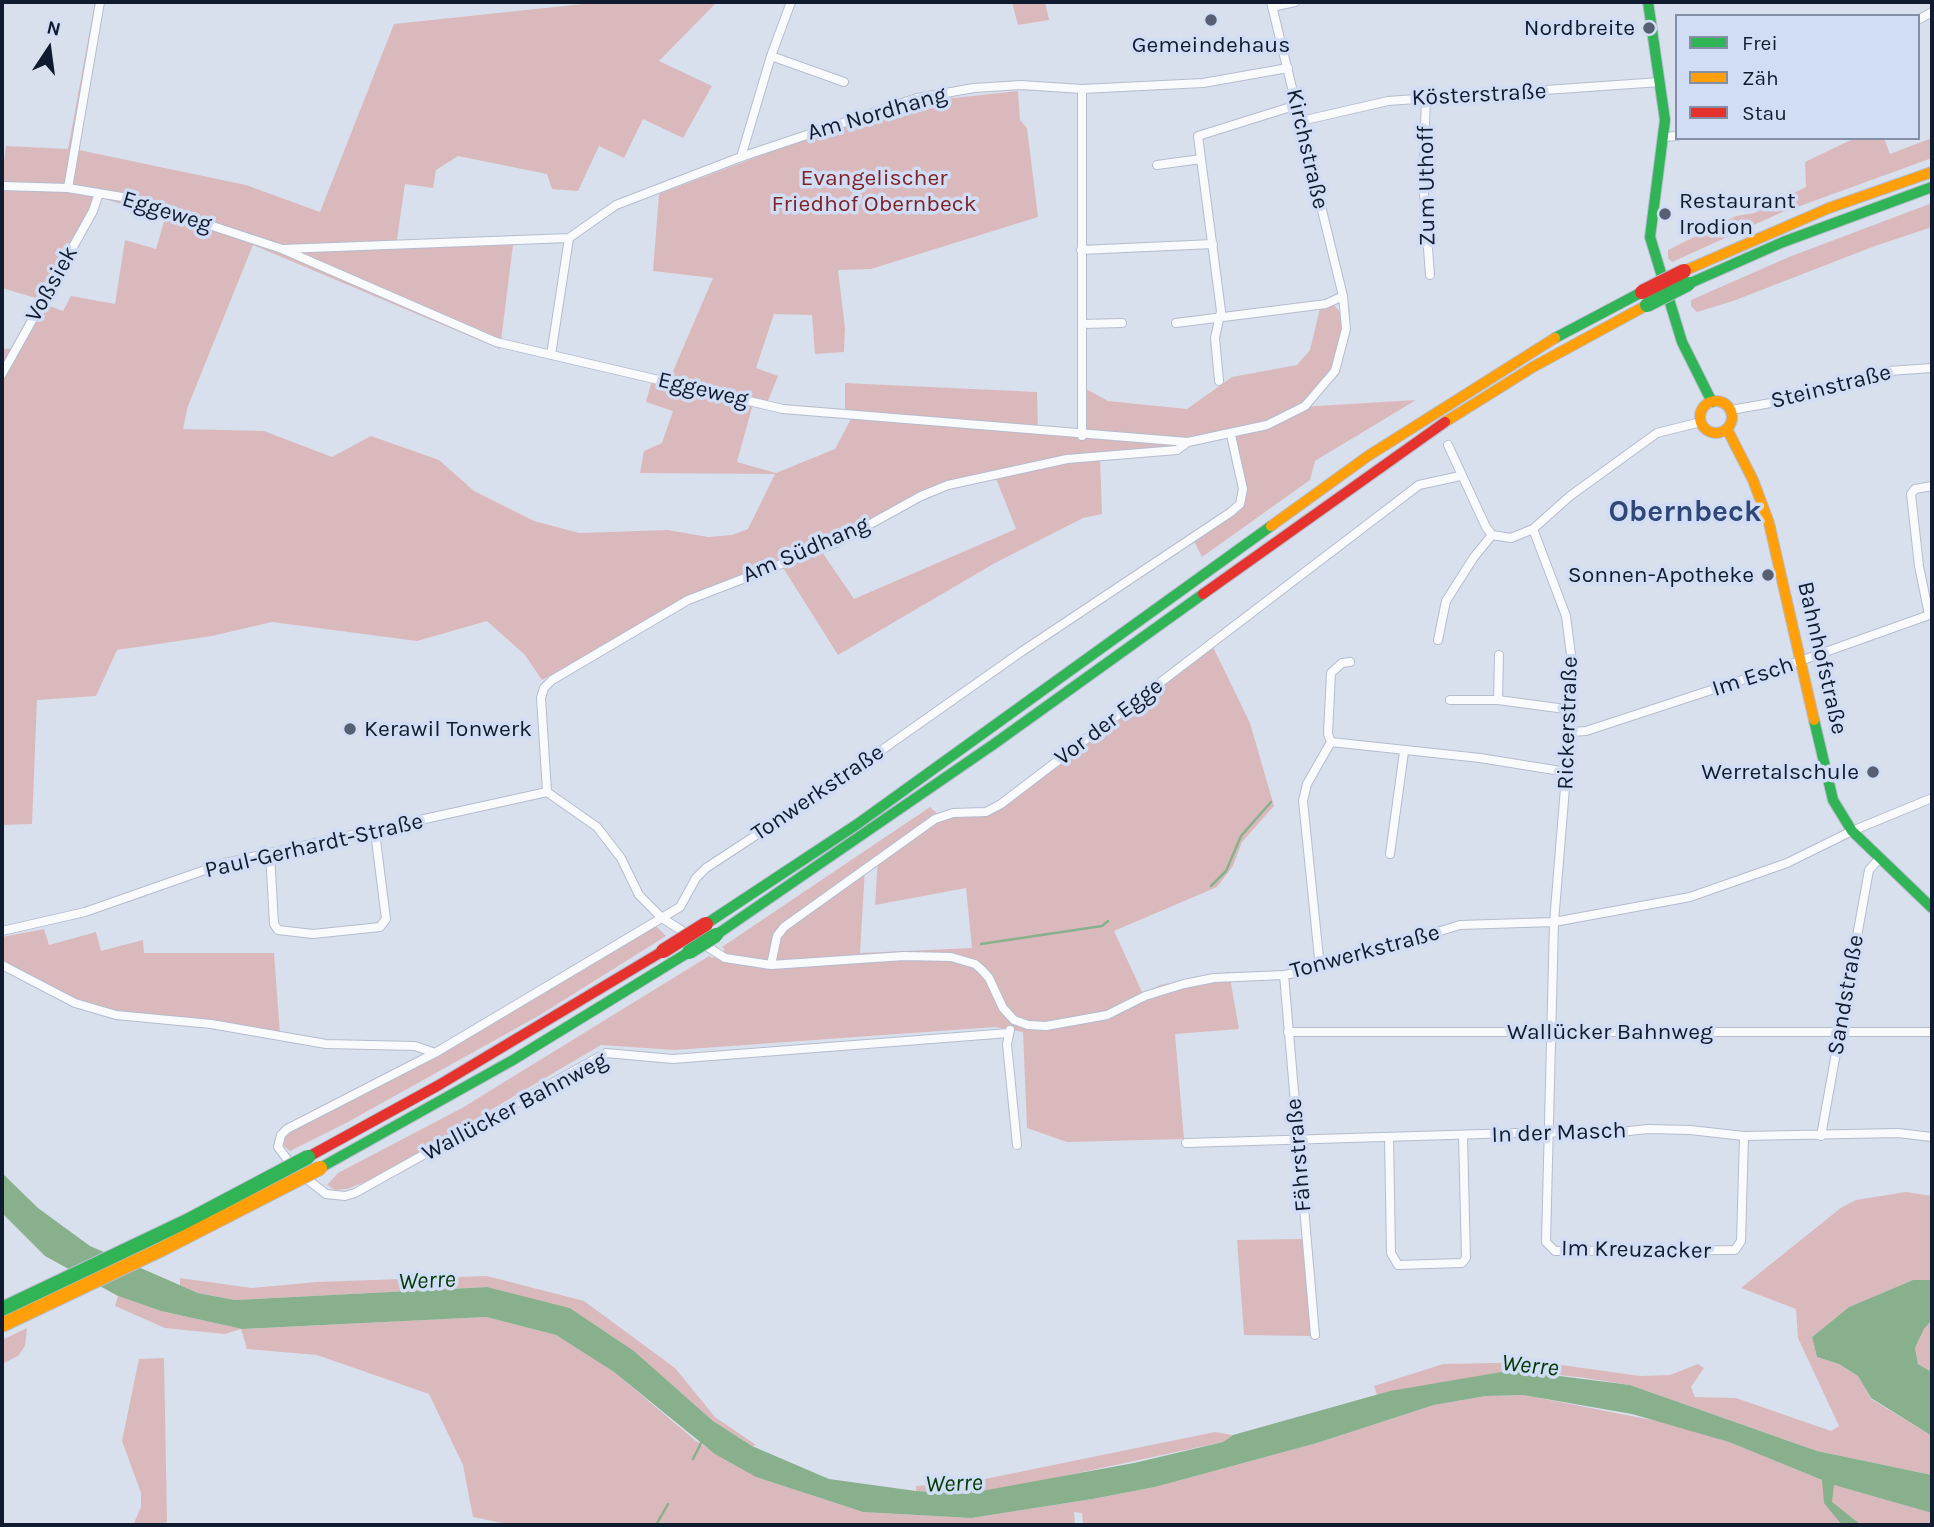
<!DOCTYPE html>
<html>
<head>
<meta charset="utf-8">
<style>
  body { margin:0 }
  #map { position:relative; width:1934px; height:1527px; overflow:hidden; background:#d9e0ed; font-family:Karla,sans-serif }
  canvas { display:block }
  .frame { position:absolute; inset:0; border:4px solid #111b30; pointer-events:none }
  .legend { position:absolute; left:1675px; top:14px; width:245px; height:126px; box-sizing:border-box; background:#d1ddf5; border:2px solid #848fa6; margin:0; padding:9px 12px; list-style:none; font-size:21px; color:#111b30 }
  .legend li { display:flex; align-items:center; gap:14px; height:35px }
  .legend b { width:35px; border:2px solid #848fa6 }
  .north { position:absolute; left:14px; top:14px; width:70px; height:70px; -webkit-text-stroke:5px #d1ddf5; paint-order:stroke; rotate:13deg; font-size:19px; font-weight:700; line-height:28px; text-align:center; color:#111b30 }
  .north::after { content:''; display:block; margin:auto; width:24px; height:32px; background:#111b30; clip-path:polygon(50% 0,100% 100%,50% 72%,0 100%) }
</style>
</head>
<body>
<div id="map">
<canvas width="1934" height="1527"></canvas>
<div class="frame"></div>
<ul class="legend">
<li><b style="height:9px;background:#30b455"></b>Frei</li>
<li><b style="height:9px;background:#ff9f0a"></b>Zäh</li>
<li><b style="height:9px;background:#e5322d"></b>Stau</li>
</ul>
<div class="north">N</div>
</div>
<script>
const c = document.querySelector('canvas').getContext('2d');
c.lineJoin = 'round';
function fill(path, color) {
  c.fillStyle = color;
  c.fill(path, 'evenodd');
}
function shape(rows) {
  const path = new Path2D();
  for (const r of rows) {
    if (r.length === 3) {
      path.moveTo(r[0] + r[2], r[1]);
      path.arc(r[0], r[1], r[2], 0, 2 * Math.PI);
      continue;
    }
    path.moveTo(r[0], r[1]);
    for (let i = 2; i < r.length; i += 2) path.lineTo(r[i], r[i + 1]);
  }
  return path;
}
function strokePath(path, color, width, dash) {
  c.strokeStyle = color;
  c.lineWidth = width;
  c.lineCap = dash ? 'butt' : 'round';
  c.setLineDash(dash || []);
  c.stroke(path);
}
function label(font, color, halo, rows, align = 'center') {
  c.font = font + ' Karla,sans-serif';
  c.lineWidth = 7;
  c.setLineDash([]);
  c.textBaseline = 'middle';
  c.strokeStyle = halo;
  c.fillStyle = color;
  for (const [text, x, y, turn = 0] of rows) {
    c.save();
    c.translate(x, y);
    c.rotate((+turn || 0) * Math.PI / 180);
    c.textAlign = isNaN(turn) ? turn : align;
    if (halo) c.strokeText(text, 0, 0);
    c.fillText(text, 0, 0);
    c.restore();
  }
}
fill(shape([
  [95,2,104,2,79,150,246,185,320,212,394,24,602,2,717,2,659,61,712,86,683,138,643,119,624,158,599,146,578,191,552,189,547,174,458,156,436,170,433,188,405,184,396,246,513,245,500,349,253,245,188,406,183,429,264,431,332,457,371,436,439,460,474,491,534,521,579,533,668,530,708,537,732,535,748,529,775,474,640,473,644,451,662,443,673,411,646,402,652,380,668,383,713,278,653,271,659,194,849,122,917,102,1018,91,1020,120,1027,128,1038,217,871,269,838,270,845,328,844,352,815,354,812,315,774,314,756,368,778,376,766,406,753,404,737,462,776,473,835,449,852,417,845,416,845,383,1037,392,1038,432,1086,438,1086,389,1108,401,1187,409,1232,377,1297,365,1310,350,1320,308,1333,304,1341,313,1343,329,1333,369,1300,407,1416,400,1315,461,1310,480,1202,557,1193,539,1242,506,1246,496,1229,435,1177,448,1066,458,947,485,820,549,854,599,1016,529,995,476,1100,457,1102,514,1083,518,995,563,838,655,780,563,708,589,542,680,525,655,487,621,417,641,272,622,212,636,117,650,96,696,37,700,32,824,2,825,2,349,20,348,44,304,63,311,71,296,115,304,125,240,156,249,165,218,99,197,46,301,2,288,2,177,6,146,68,149],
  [1012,2,1045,2,1049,20,1018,25],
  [1855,138,1884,138,1890,154,1932,138,1932,158,1778,214,1672,262,1668,258,1668,250,1736,216,1754,213,1806,187,1805,162],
  [1932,203,1932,227,1875,246,1733,301,1697,312,1691,306,1691,300,1789,257],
  [1213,647,1250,723,1274,806,1242,842,1233,866,1217,887,1114,931,1143,994,1160,985,1229,972,1239,1029,1175,1034,1184,1139,1067,1142,1027,1128,1023,1032,995,1027,675,1050,601,1045,377,1177,347,1189,335,1190,327,1185,338,1173,462,1108,709,956,712,958,725,950,722,947,930,807,942,818,986,814],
  [878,858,875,905,966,888,972,948,860,953,865,868],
  [656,926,666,936,540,1015,348,1122,290,1151,284,1146,285,1136,290,1131],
  [44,929,49,945,96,932,101,951,143,940,144,953,274,953,280,1034,116,1011,80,1001,2,963,2,937],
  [1906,1192,1932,1196,1932,1280,1913,1280,1849,1307,1812,1337,1817,1357,1839,1364,1858,1376,1871,1399,1932,1436,1932,1475,1817,1451,1630,1385,1578,1377,1513,1370,1377,1395,1374,1386,1443,1364,1540,1362,1640,1376,1670,1375,1698,1364,1704,1368,1691,1387,1695,1397,1736,1398,1831,1431,1839,1426,1798,1338,1796,1309,1741,1288,1842,1207,1856,1200],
  [1302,1239,1311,1336,1244,1335,1237,1240],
  [487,1276,584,1301,675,1368,715,1417,756,1445,752,1446,713,1421,634,1351,570,1308,487,1287,235,1300,198,1293,180,1285,180,1278,252,1288,316,1282],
  [118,1296,161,1311,242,1329,486,1317,556,1335,614,1372,696,1441,756,1477,863,1512,971,1518,1092,1499,1155,1487,1317,1443,1434,1405,1486,1396,1524,1395,1672,1424,1729,1442,1834,1485,1932,1513,1932,1525,1083,1525,1082,1513,1074,1512,1075,1525,512,1525,473,1517,463,1465,429,1394,317,1355,247,1349,241,1329,225,1334,165,1328,115,1306],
  [1932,1320,1932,1372,1918,1364,1915,1348,1924,1329],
  [27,1328,25,1346,18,1356,2,1364,2,1340],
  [164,1358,167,1521,165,1525,133,1525,141,1507,141,1493,122,1441,139,1359],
  [1215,1432,1233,1435,1223,1442,1036,1482,965,1494,916,1491,916,1486,970,1482]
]), '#dab9bc');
fill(shape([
  [2,1173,38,1208,90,1246,198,1293,235,1300,487,1287,570,1308,634,1351,713,1421,752,1446,829,1479,916,1491,965,1494,1134,1463,1223,1442,1233,1435,1390,1391,1513,1370,1630,1385,1817,1451,1932,1475,1932,1513,1834,1485,1832,1502,1861,1525,1842,1525,1824,1503,1822,1480,1729,1442,1632,1414,1523,1395,1486,1396,1434,1405,1317,1443,1155,1487,1092,1499,971,1518,863,1512,756,1477,715,1454,614,1372,556,1335,486,1317,242,1329,161,1311,118,1296,45,1256,2,1213],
  [1913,1280,1932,1280,1932,1320,1924,1329,1915,1348,1918,1364,1932,1372,1932,1436,1871,1398,1858,1376,1839,1364,1817,1357,1812,1337,1849,1307]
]), '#88b08d');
strokePath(shape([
  [1211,886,1226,871,1241,836,1271,802],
  [981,944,1102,926,1108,921],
  [693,1459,701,1443],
  [656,1525,668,1504]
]), '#88b08d', 2.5);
const street = shape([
  [1272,7,1295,2],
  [1918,20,1932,12],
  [771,56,844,82],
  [1082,89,1082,436],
  [1426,97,1423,182,1430,275],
  [1301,121,1388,101,1660,82],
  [1664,137,1677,136],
  [741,157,771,56,791,2],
  [1157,165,1201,159],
  [2,186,68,188,128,198,282,249,496,342,783,409,1188,442,1267,425,1305,406,1335,371,1346,329,1343,296,1271,2],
  [68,188,100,2],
  [283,249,569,238,616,205,741,157,917,98,974,88,1021,85,1082,89,1203,83,1288,68],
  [1081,250,1213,244],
  [1176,323,1326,304,1343,296],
  [1082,324,1122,323],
  [551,355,569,238],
  [2,374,93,211,99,193],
  [1219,381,1215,338,1221,311,1198,136,1297,105],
  [1731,410,1782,401,1888,371,1932,368],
  [1448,445,1486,527,1492,535,1511,538,1533,529,1570,496,1657,433,1701,422],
  [1533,529,1566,616,1574,678,1554,922,1546,1242,1555,1251,1735,1250,1741,1241,1744,1136],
  [1929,615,1919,566,1911,494,1915,489,1932,486],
  [1438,640,1446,601,1474,557,1492,535],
  [1450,700,1498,700,1573,710],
  [1498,700,1499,655],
  [1571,732,1586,731,1800,661,1932,614],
  [1331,742,1480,758,1567,772],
  [547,792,597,827,621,858,639,895,662,918,725,958,771,965,904,956,951,957,975,964,982,970,989,978,1003,1008,1014,1020,1028,1025,1046,1026,1107,1015,1145,996,1184,984,1214,978,1284,975,1320,968,1460,925,1554,922,1690,897,1787,863,1852,831,1932,798],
  [547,792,541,698,544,688,552,680,688,600,836,543,921,496,948,485,1067,459,1177,450,1188,442],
  [270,853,274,924,278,930,313,934,380,927,386,919,375,832],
  [1390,854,1404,752],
  [2,931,85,912,225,863,547,792],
  [2,965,75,1003,116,1015,211,1024,326,1044,415,1046,435,1053],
  [771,965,777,936,784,927,935,819,953,813,986,812,1001,804,1419,485,1460,476],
  [1320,968,1303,801,1307,784,1331,742,1328,734,1331,673,1342,663,1350,662],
  [1284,975,1315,1335],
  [1010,1030,1007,1044,1017,1145],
  [1288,1032,1932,1032],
  [1821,1136,1869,870,1879,859],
  [1389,1137,1391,1253,1398,1265,1462,1263,1466,1258,1463,1136],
  [1186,1143,1548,1132,1591,1135,1648,1129,1690,1130,1744,1136,1898,1133,1932,1137],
  [292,1166,278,1147,281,1135,287,1129,435,1053,680,907,696,878,706,868,825,790,1021,652,1231,512,1240,504,1243,489,1231,435],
  [302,1175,326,1194,345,1196,355,1193,606,1053,673,1059,1009,1033]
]);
const fast = shape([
  [1648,2,1665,120,1650,237,1682,342,1712,402],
  [1688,284,1783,242,1932,187],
  [1555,338,1642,292],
  [1814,720,1833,800,1852,831,1932,908],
  [706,924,856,825,1271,526],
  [716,935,994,744,1203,594],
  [320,1168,513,1060,689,952]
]);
const slow = shape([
  [1684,271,1829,208,1932,172],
  [1716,417,16],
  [1445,422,1533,367,1647,305],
  [1727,429,1753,480,1769,523,1814,720],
  [1271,526,1368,456,1555,338]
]);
const jam = shape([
  [1203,594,1445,422],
  [308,1157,439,1085,663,951]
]);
strokePath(street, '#b4bcce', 10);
strokePath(fast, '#b4bcce', 12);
strokePath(slow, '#b4bcce', 12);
strokePath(jam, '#b4bcce', 12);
strokePath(street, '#f9fafc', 8);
strokePath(fast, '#30b455', 10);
strokePath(slow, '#ff9f0a', 10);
strokePath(jam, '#e5322d', 10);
const fastBridge = shape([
  [1647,305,1688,284],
  [689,952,716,935],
  [2,1309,189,1220,308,1157]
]);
const slowBridge = shape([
  [2,1325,162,1249,320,1168]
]);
const jamBridge = shape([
  [1642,292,1684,271],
  [663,951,706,924]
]);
strokePath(fastBridge, '#b4bcce', 16, []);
strokePath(slowBridge, '#b4bcce', 16, []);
strokePath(jamBridge, '#b4bcce', 16, []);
strokePath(fastBridge, '#30b455', 14);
strokePath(slowBridge, '#ff9f0a', 14);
strokePath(jamBridge, '#e5322d', 14);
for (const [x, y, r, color] of [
  [1211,20,7,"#576072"],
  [1649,28,7,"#576072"],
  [1665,214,7,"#576072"],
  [1768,575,7,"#576072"],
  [350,729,7,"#576072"],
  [1873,772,7,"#576072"]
]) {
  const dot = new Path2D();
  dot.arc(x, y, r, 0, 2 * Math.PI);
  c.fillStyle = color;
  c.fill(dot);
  strokePath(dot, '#d1ddf5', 2.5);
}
label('23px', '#111b30', '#d1ddf5', [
  ["Nordbreite",1635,28],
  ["Gemeindehaus",1211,45,"center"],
  ["Restaurant",1679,201,"left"],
  ["Irodion",1679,227,"left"],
  ["Sonnen-Apotheke",1754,575],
  ["Kerawil Tonwerk",364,729,"left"],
  ["Werretalschule",1859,772]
], 'right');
label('23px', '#111b30', '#d1ddf5', [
  ["Kösterstraße",1479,95,-3],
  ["Am Nordhang",877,114,-16],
  ["Kirchstraße",1307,149,77],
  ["Zum Uthoff",1427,186,-91],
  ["Eggeweg",167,212,17],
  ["Voßsiek",52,284,-61],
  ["Steinstraße",1831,387,-14],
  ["Eggeweg",703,390,13],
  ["Am Südhang",806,550,-23],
  ["Bahnhofstraße",1822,658,77],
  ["Im Esch",1753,677,-18],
  ["Vor der Egge",1109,722,-37],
  ["Rickerstraße",1568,723,-88],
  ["Tonwerkstraße",818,793,-34],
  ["Paul-Gerhardt-Straße",314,846,-13],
  ["Tonwerkstraße",1365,952,-15],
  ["Sandstraße",1846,995,-80],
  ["Wallücker Bahnweg",1610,1032],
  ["Wallücker Bahnweg",515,1107,-28],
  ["In der Masch",1559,1133,-2],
  ["Fährstraße",1299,1155,-95],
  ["Im Kreuzacker",1636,1250,1]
]);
label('23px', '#7f2224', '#d1ddf5', [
  ["Evangelischer",874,178],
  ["Friedhof Obernbeck",874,204]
]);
label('italic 24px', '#003b03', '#d1ddf5', [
  ["Werre",427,1281,-3],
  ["Werre",1530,1366,6],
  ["Werre",954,1484,-2]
]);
label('bold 30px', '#304778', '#d1ddf5', [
  ["Obernbeck",1685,512]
]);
</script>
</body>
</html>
